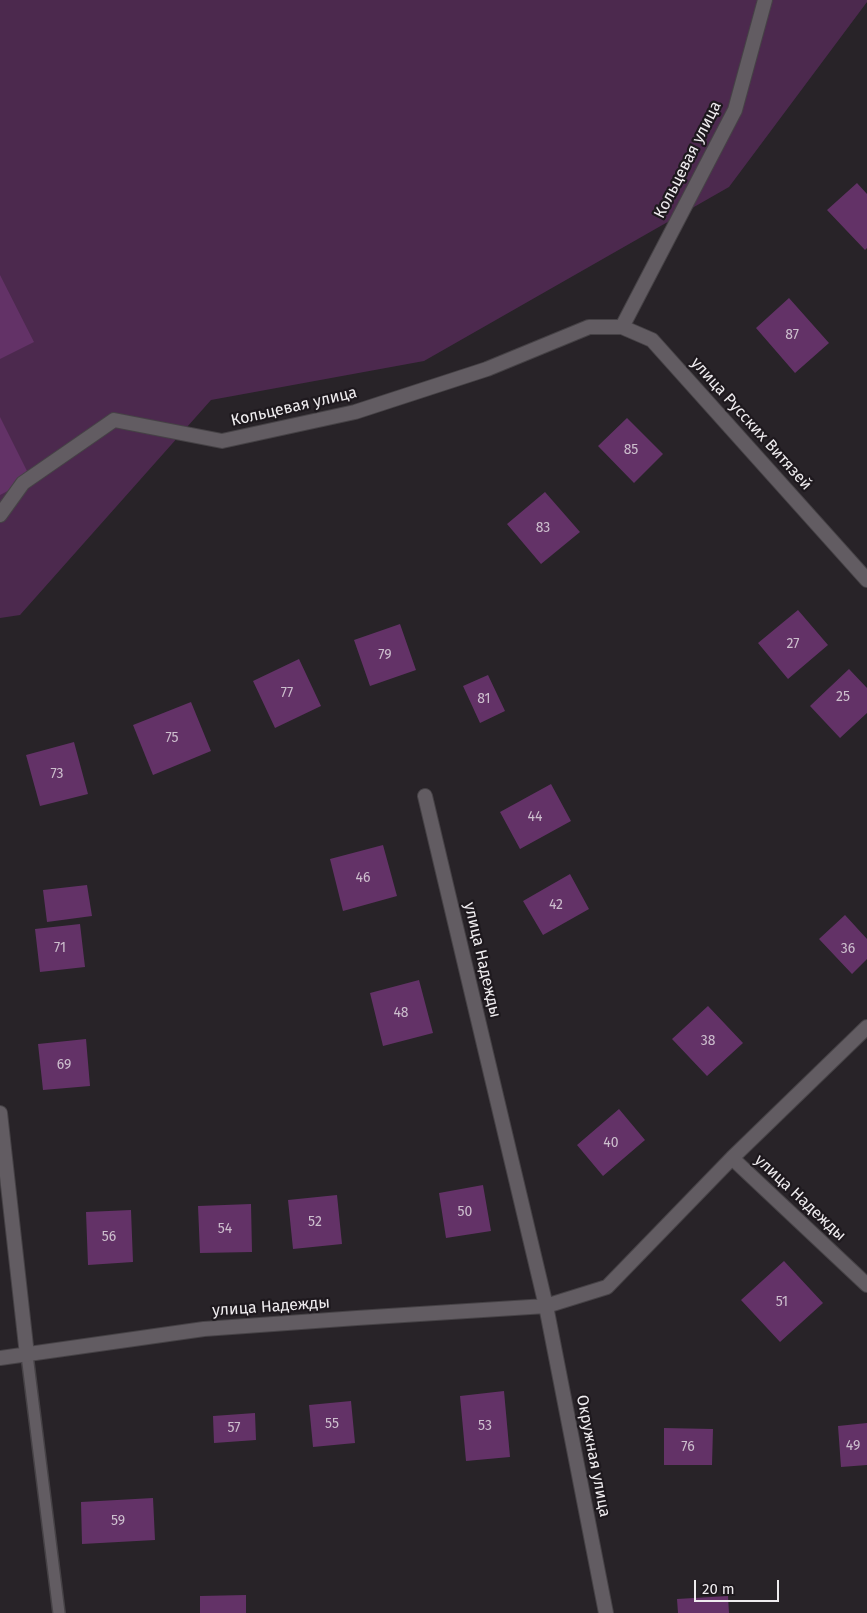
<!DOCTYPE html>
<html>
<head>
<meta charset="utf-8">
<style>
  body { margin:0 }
  #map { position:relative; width:867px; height:1613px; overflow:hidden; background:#282328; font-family:"Fira Sans",sans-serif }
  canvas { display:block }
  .scale { position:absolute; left:694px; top:1580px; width:85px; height:22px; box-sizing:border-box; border:2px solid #efecef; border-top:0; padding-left:6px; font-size:15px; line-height:18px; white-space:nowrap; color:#efecef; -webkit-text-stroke:4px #1e191e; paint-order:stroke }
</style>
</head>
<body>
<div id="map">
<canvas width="867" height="1613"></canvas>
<div class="scale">20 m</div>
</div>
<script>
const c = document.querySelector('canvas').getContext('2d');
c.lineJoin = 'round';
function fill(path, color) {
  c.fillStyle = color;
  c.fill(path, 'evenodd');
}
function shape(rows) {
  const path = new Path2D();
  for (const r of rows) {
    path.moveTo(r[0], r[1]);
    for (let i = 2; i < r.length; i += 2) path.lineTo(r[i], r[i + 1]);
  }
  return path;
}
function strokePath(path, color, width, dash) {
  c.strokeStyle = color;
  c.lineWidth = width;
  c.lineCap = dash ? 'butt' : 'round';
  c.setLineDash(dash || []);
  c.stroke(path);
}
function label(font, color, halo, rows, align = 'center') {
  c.font = font + ' "Fira Sans",sans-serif';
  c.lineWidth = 4.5;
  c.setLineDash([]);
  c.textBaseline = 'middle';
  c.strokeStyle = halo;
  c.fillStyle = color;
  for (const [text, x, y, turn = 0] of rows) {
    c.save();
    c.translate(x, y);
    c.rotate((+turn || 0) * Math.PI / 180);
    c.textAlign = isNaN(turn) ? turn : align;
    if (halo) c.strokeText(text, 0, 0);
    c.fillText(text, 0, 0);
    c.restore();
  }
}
fill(shape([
  [0,0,867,0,867,2,729,187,424,361,211,400,20,615,0,618]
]), '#4c294e');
fill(shape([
  [857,183,867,194,867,248,865,250,827,210],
  [0,275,34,342,0,359],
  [789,298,829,343,795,373,756,328],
  [0,417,31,479,0,495],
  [627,418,663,454,634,483,598,446],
  [545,492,580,532,541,564,507,524],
  [798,610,828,645,788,679,758,643],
  [400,624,416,670,370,686,354,640],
  [299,659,321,706,275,728,253,681],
  [849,669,867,688,867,713,840,738,810,706],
  [488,675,505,711,480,723,463,686],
  [191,702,211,751,153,775,133,725],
  [74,742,88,794,40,806,26,755],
  [551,784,571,821,520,849,500,812],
  [383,845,397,896,343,911,330,859],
  [570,874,589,909,543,935,523,901],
  [87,885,92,916,47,922,43,890],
  [845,915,867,939,867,959,852,974,819,939],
  [80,924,85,967,40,972,35,929],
  [419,980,433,1033,383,1046,370,993],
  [708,1006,743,1043,707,1076,672,1039],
  [86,1039,90,1086,43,1090,38,1044],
  [619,1109,645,1140,603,1176,577,1145],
  [483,1185,491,1231,446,1238,439,1193],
  [337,1195,342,1244,293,1249,288,1200],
  [251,1204,252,1252,200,1253,198,1206],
  [131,1210,133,1262,88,1265,86,1212],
  [784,1261,823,1303,780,1342,741,1300],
  [504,1391,510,1457,466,1461,460,1396],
  [351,1401,355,1443,313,1447,309,1405],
  [255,1413,256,1440,214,1443,213,1416],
  [867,1423,867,1465,841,1467,838,1426],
  [664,1428,713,1429,712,1465,664,1465],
  [153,1498,155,1540,82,1544,81,1502],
  [246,1595,246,1613,200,1613,200,1596],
  [728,1596,729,1613,678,1613,677,1599]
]), '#633267');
const service = shape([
  [27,1355,59,1613]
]);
const minor = shape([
  [622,327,735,110,765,0],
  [0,515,23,483,114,420,222,441,355,412,487,369,589,327,622,327,652,340,867,580],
  [425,796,546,1306,606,1613],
  [0,1113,27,1355],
  [732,1158,867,1285],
  [0,1358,204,1329,357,1318,546,1306,607,1287,732,1158,867,1027]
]);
strokePath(service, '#464246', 14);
strokePath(minor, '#464246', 16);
strokePath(service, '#625c62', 11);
strokePath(minor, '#625c62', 14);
label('14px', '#ccbecd', null, [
  ["87",792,335],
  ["85",631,450],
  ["83",543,528],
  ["27",793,644],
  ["79",385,655],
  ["77",287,693],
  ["25",843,697],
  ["81",484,699],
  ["75",172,738],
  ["73",57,774],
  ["44",535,817],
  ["46",363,878],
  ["42",556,905],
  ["71",60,948],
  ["36",848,949],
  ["48",401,1013],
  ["38",708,1041],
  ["69",64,1065],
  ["40",611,1143],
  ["50",465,1212],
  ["52",315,1222],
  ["54",225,1229],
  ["56",109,1237],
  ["51",782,1302],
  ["55",332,1424],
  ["53",485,1426],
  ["57",234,1428],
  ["49",853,1446],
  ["76",688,1447],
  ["59",118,1521]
]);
label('16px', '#efecef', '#1e191e', [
  ["Кольцевая улица",688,160,-63],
  ["Кольцевая улица",294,407,-13],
  ["улица Русских Витязей",751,424,48],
  ["улица Надежды",482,960,77],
  ["улица Надежды",800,1198,43],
  ["улица Надежды",271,1307,-4],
  ["Окружная улица",593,1456,79]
]);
</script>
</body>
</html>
